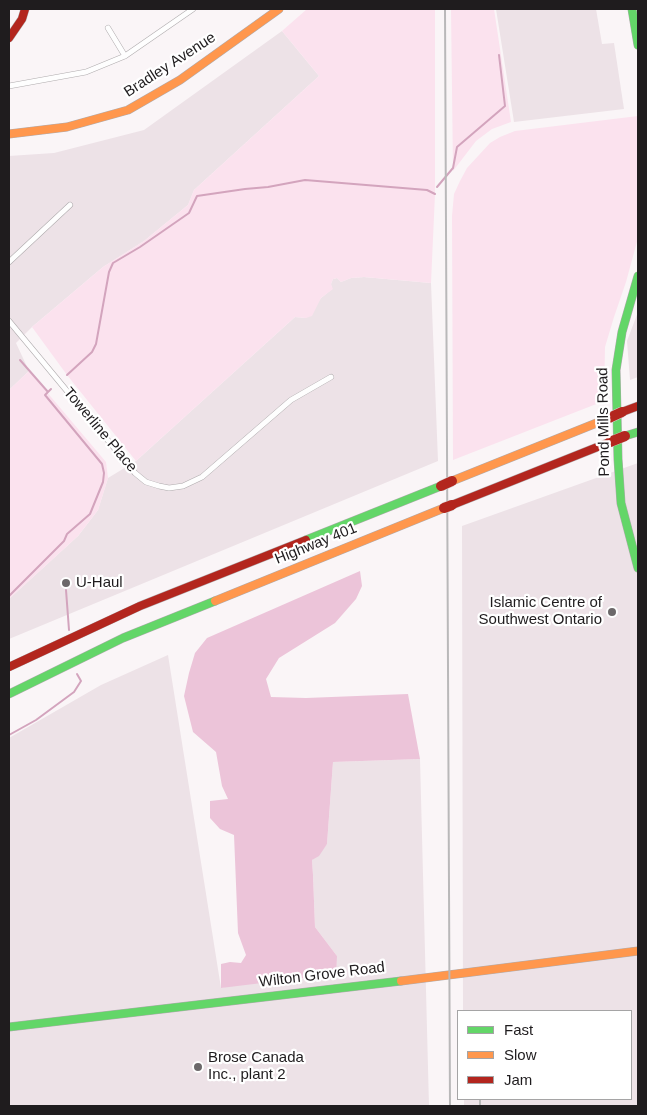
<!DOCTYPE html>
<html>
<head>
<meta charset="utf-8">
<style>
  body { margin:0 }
  #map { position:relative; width:647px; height:1115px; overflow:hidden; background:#faf5f7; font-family:Arial,sans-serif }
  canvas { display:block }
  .frame { position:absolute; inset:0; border:10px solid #1f1c1e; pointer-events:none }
  .legend { position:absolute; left:457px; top:1010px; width:175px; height:90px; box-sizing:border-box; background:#fff; border:1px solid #a5a4a5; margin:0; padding:6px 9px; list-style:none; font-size:15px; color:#1f1c1e }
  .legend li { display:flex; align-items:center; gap:10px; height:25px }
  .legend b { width:25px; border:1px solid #a5a4a5 }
</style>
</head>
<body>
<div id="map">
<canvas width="647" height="1115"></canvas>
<div class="frame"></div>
<ul class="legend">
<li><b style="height:6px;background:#63d668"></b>Fast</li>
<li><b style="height:6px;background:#ff974d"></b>Slow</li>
<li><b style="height:6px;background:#b3261e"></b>Jam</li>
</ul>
</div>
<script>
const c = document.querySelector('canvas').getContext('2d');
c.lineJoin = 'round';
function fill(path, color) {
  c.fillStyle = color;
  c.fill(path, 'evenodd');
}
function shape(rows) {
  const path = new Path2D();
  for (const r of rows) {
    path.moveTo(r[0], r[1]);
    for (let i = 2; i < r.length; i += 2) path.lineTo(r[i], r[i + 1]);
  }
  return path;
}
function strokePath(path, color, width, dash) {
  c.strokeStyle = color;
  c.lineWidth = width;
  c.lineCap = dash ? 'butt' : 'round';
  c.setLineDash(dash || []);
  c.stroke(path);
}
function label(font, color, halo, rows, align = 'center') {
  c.font = font + ' Arial,sans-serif';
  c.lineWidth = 4.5;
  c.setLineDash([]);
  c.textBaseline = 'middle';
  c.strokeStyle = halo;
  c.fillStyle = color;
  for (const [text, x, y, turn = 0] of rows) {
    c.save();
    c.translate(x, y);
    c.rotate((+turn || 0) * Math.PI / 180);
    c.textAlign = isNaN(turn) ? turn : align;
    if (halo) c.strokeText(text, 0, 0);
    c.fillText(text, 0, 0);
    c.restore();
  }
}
fill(shape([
  [496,9,596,9,602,44,614,43,624,109,514,122],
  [282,31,319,76,194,190,188,205,144,241,103,267,32,327,16,343,29,371,9,390,9,156,54,153,144,130],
  [364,277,431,283,438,461,9,639,9,599,78,536,98,510,108,478,136,461,295,317,306,318,321,298,332,289,331,284,333,279,337,278,341,282,351,278],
  [638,312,638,377,630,380,627,341],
  [638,463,638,1106,464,1106,464,1099,631,1099,631,1011,463,1011,462,526],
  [168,655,221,988,337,956,315,927,313,875,312,860,327,844,333,762,420,759,429,1106,9,1106,9,738,101,685]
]), '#ede2e7');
fill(shape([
  [307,9,435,9,435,194,431,283,364,277,351,278,341,282,337,278,333,279,331,284,333,289,321,298,312,316,306,318,295,317,136,461,67,375,32,327,103,267,144,241,188,205,194,190,319,76,282,31],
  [451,9,494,9,511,122,492,129,476,141,453,171],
  [638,116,638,238,626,282,614,317,605,347,604,401,453,460,452,216,454,194,460,181,467,168,490,143,500,137,515,131],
  [29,371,106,462,108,478,98,510,78,536,9,599,9,390]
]), '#fbe2ee');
fill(shape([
  [360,571,362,586,356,599,335,623,279,658,266,679,271,697,306,698,408,694,420,759,333,762,327,844,319,856,312,860,313,875,315,927,337,956,336,974,221,988,221,964,230,962,241,963,246,955,238,933,234,835,220,829,210,818,210,801,228,799,222,786,216,752,193,732,184,696,189,673,195,653,207,638]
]), '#ecc4d9');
strokePath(shape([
  [437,187,453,168,457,147,505,106,499,55],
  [20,360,48,392],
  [67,375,92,352,96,344,109,272,113,263,140,247,189,213,197,196,245,189,268,187,305,180,427,190,435,194],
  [66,590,69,630],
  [9,596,64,541,67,534,90,514,103,482,104,473,102,464,45,395,51,389],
  [9,735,36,720,74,692,81,681,77,674]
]), '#d3a4bd', 2);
const street = shape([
  [108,28,125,56],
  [9,86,86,72,125,56,193,9],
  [9,262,70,205],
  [9,321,135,473,146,482,159,486,169,488,183,486,202,477,291,400,331,377]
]);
const fast = shape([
  [632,9,638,45],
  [638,276,622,332,616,370,618,459,621,503,638,568],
  [625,436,638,432],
  [306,540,441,486],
  [9,694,123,638,215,601],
  [9,1027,401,981]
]);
const slow = shape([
  [9,134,67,127,128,110,180,80,279,9],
  [452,481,609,418],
  [215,601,444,508],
  [401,981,638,951]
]);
const jam = shape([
  [9,38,22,19,25,9],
  [622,412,638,406],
  [452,505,610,442],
  [9,667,140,606,306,540]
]);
strokePath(street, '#afabad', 6);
strokePath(fast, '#afabad', 9);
strokePath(slow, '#afabad', 9);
strokePath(jam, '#afabad', 9);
strokePath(street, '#fefefe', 5);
strokePath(fast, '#63d668', 8);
strokePath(slow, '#ff974d', 8);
strokePath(jam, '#b3261e', 8);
strokePath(shape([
  [445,9,450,1106],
  [480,1099,480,1106]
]), '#b9b8b9', 2);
const jamBridge = shape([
  [609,418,622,412],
  [610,442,625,436],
  [441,486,452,481],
  [444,508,452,505]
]);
strokePath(jamBridge, '#d5d2d3', 11, []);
strokePath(jamBridge, '#b3261e', 10);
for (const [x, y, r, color] of [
  [66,583,5,"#6c686a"],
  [612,612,5,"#6c686a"],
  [198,1067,5,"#6c686a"]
]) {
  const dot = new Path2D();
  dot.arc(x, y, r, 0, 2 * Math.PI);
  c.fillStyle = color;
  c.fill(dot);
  strokePath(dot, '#fff', 2);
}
label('15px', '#1f1c1e', '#fff', [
  ["Bradley Avenue",170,65,-33],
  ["Pond Mills Road",604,422,-91],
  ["Towerline Place",100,430,50],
  ["Highway 401",316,544,-22],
  ["Wilton Grove Road",322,975,-7]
]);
label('15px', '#1f1c1e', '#fff', [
  ["U-Haul",76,583],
  ["Islamic Centre of",602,603,"right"],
  ["Southwest Ontario",602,620,"right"],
  ["Brose Canada",208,1058],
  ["Inc., plant 2",208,1075]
], 'left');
</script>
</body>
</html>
